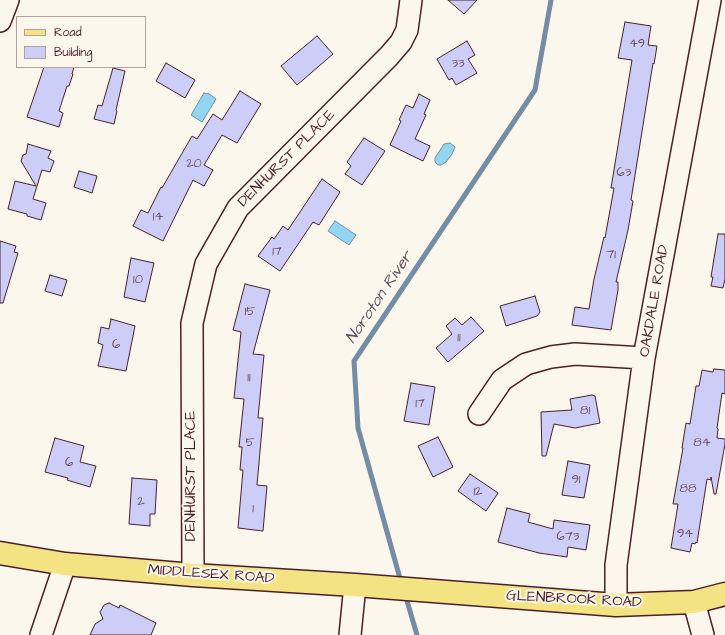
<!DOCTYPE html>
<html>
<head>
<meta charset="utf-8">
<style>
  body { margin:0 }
  #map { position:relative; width:725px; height:635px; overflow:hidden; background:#fbf7ec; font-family:"Architects Daughter",sans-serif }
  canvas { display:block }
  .legend { position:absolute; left:16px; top:16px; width:130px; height:52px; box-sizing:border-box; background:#fbf7ec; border:1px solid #b4a19f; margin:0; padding:5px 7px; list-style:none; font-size:12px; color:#4a1f2b }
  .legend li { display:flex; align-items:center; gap:8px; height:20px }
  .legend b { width:20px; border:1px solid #b4a19f }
</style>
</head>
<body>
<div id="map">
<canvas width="725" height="635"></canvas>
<ul class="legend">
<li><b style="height:5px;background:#f4e382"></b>Road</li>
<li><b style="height:11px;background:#cdcef7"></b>Building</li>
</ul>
</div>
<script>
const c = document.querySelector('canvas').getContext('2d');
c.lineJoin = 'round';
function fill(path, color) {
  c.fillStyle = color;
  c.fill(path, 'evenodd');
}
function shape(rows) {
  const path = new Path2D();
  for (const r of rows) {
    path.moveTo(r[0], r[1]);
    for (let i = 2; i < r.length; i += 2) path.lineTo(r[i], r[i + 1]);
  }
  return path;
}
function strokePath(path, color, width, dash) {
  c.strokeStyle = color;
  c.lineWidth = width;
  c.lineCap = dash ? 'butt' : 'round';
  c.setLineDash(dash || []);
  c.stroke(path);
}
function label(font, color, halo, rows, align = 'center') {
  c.font = font + ' "Architects Daughter",sans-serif';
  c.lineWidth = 4;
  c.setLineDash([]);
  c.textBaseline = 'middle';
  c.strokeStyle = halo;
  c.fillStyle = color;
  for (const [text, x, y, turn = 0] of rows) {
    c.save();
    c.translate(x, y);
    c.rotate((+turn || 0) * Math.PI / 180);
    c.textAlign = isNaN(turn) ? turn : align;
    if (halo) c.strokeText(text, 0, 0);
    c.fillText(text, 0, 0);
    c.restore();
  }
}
const water = shape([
  [204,93,207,94,208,93,216,99,202,122,191,115,204,93],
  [450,143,455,147,452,154,446,162,441,165,438,165,435,162,435,158,444,144,450,143],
  [335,221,356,235,349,245,328,231,335,221]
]);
fill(water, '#92d6f4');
strokePath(water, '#758da4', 1);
strokePath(shape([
  [401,582,358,428,354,361,535,90,551,0],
  [405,594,417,635]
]), '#758da4', 5);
const building = shape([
  [448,0,477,0,464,14,448,0],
  [625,22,651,26,648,45,657,46,654,64,653,63,631,200,633,201,628,230,616,282,618,282,618,290,611,330,572,325,575,307,589,309,594,279,604,237,605,238,614,188,611,188,632,60,618,58,625,22],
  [317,36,333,54,297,85,281,66,317,36],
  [467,41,475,55,468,59,477,73,456,85,452,78,449,80,437,59,467,41],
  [166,63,195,80,185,98,156,81,166,63],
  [44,67,74,67,72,74,73,74,69,86,67,86,59,111,63,113,59,127,27,117,44,67],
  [113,68,125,71,116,110,117,111,114,124,94,119,98,105,102,106,113,68],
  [240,91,261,104,237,143,222,135,204,165,213,170,204,186,193,180,163,241,133,226,141,210,148,213,161,187,162,188,192,136,197,139,213,114,222,120,240,91],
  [419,94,430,100,424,114,426,115,415,139,430,146,423,161,390,145,401,121,399,120,406,105,413,108,419,94],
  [364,138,385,151,362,185,345,174,351,166,347,162,364,138],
  [28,144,51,151,48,158,54,161,50,172,42,170,33,199,46,203,41,220,27,216,27,214,8,209,15,181,36,186,21,161,23,155,26,154,28,144],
  [79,171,97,176,92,193,74,187,79,171],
  [322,179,340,192,319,225,313,222,280,271,258,256,272,237,274,239,283,226,288,230,322,179],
  [718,234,725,234,725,279,723,288,711,286,713,277,711,277,718,234],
  [0,241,16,246,14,252,18,253,3,303,0,303,0,241],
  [131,258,154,263,145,302,124,297,131,258],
  [50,275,67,280,62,296,45,291,50,275],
  [245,284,270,290,253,354,264,355,258,418,263,418,257,485,267,486,263,531,238,528,243,470,240,470,242,447,239,447,244,399,234,398,241,332,233,330,245,284],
  [535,296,540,312,537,316,506,326,500,306,535,296],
  [471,317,484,331,448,362,436,348,452,334,446,326,455,318,462,325,471,317],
  [111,319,135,326,126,371,98,366,103,345,98,343,101,327,109,329,111,319],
  [714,369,725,370,725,394,722,393,717,428,718,429,717,438,725,439,725,444,716,494,714,494,711,477,711,480,707,479,697,543,696,542,695,544,692,543,690,552,671,548,678,504,673,504,683,448,682,448,686,423,690,424,696,386,699,386,702,370,713,372,714,369],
  [411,383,435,387,429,425,404,421,411,383],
  [592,395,595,396,600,423,575,428,554,424,546,456,542,456,541,412,572,410,570,399,592,395],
  [438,437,453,467,433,477,418,446,438,437],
  [55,438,84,446,80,462,96,466,90,487,67,480,68,478,45,472,55,438],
  [568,461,590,465,584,498,562,495,568,461],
  [470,474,498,493,486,511,458,491,470,474],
  [132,478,157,480,155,514,150,514,150,526,129,524,132,478],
  [507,508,530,514,528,522,553,529,554,520,590,525,586,550,568,547,567,557,539,553,498,542,507,508],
  [109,603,119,608,120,605,156,623,151,635,90,635,95,624,103,619,100,612,104,605,109,603]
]);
fill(building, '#cdcef7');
strokePath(building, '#4a1f2b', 1);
const minor = shape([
  [0,21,8,0],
  [479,414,502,380,526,364,551,357,575,354,644,358],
  [193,575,192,323,206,264,238,208,389,56,401,42,407,30,411,0],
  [694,602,703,635],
  [616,605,616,565,644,358,710,0],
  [41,635,65,564],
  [350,635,355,585]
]);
const major = shape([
  [0,553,65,564,193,575,355,585,616,605,694,602,725,594]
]);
strokePath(minor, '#4a1f2b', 24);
strokePath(major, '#4a1f2b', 25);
strokePath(minor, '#fbf7ec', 21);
strokePath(major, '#f4e382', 22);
label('13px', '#6b4b5e', null, [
  ["49",637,44],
  ["33",458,64],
  ["20",194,164],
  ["63",624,173],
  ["14",158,217],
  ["17",277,252],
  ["71",611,255],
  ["10",138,280],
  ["15",250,312],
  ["11",459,338],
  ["6",116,345],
  ["11",249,378],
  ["17",420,404],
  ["81",585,411],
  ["5",250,443],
  ["84",702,443],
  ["6",69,463],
  ["91",576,480],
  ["88",688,489],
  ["12",478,492],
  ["2",141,502],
  ["1",253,509],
  ["94",685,534],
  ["673",568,537]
]);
label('15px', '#4a1f2b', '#fbf7ec', [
  ["DENHURST PLACE",287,159,-45],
  ["OAKDALE ROAD",655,301,-80],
  ["DENHURST PLACE",192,476,-90],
  ["MIDDLESEX ROAD",211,575,4],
  ["GLENBROOK ROAD",574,600,3]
]);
label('italic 16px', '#5c4d5d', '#fbf7ec', [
  ["Noroton River",380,298,-56]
]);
</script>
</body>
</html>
